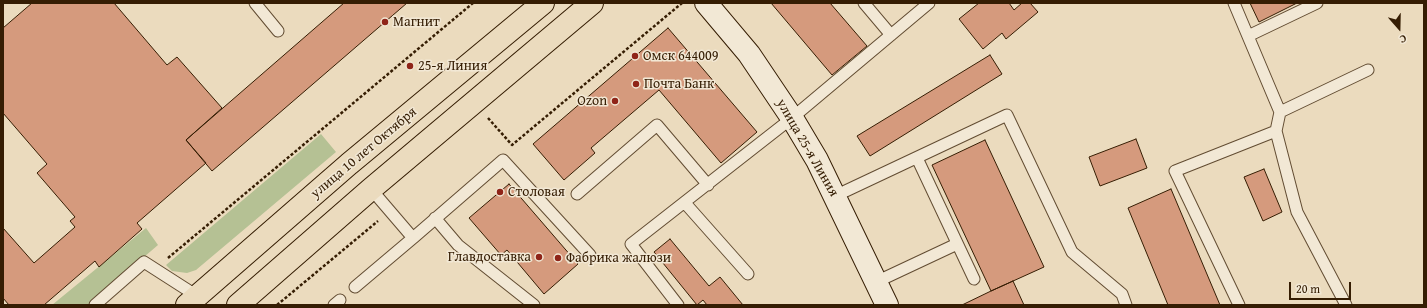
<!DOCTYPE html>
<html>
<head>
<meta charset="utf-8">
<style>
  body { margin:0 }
  #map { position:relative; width:1427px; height:308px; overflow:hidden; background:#ebdbbe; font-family:"Gentium Book Plus",serif }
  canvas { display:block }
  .frame { position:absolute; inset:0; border:4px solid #351d03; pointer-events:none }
  .north { position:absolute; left:1379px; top:8px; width:40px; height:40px; -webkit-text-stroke:3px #f2e8d5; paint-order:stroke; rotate:160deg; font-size:11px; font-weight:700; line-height:16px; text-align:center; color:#351d03 }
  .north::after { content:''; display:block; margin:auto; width:14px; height:18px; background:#351d03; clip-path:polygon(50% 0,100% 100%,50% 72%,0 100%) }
  .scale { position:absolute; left:1289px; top:282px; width:62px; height:18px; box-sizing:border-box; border:2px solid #351d03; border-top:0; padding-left:5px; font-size:12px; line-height:14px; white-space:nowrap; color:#351d03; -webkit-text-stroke:3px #f2e8d5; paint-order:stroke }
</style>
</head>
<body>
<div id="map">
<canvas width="1427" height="308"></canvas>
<div class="frame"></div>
<div class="north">С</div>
<div class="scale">20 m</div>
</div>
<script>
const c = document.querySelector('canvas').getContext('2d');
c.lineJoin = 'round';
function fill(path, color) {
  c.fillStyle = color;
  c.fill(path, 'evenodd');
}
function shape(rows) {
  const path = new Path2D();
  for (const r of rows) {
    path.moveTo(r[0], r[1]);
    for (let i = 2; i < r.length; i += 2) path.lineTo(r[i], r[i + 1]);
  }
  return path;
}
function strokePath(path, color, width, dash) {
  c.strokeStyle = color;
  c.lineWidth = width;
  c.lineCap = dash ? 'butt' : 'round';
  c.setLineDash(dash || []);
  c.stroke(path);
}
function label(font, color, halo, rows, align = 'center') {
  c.font = font + ' "Gentium Book Plus",serif';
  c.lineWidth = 3;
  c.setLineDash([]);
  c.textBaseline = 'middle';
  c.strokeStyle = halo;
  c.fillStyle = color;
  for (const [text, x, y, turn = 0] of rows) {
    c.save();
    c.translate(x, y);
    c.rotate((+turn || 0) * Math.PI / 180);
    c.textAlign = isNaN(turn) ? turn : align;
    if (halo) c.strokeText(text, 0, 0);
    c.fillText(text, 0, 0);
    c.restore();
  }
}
fill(shape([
  [321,134,336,152,196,270,187,273,172,271,166,265],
  [146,228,158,245,88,305,52,305]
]), '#b5c194');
const building = shape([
  [32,3,114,3,167,65,177,57,222,108,186,140,206,163,137,223,142,229,99,267,95,261,44,305,9,305,3,298,3,228,34,263,75,227,70,221,75,217,37,173,47,164,3,113,3,28,32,3],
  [344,3,407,3,212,171,186,140,344,3],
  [771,3,830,3,867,46,832,75,771,3],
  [979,3,1009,3,1014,10,1022,3,1030,3,1038,12,1006,39,1002,33,983,49,959,19,979,3],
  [1250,3,1297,3,1259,22,1250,3],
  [668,28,757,132,721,163,659,90,591,148,595,153,564,180,533,144,668,28],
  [990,55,1002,74,870,156,857,136,990,55],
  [1136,139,1147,168,1100,186,1089,157,1136,139],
  [985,140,1044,267,991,291,932,165,985,140],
  [1264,169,1282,212,1263,221,1244,177,1264,169],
  [509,184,578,264,544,294,507,250,501,255,469,218,509,184],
  [1171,189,1220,305,1168,305,1128,208,1171,189],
  [670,239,709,286,720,277,743,305,707,305,703,300,697,305,654,252,670,239],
  [1013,281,1024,305,962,305,991,291,1013,281]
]);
fill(building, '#d59a7d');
strokePath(building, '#351d03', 1);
const service = shape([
  [255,3,278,31],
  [864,3,891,35],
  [1234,3,1280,112,1276,131,1297,212,1346,305],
  [1248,36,1317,3],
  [1280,112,1368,70],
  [917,158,974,279],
  [371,189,413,238,503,160,590,255],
  [577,194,657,125,708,185],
  [835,196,1007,115,1072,252,1122,294,1126,305],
  [685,203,748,274],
  [435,218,458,245,534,305],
  [876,282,957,244],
  [355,287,413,238],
  [95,305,144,262,197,296],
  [334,305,340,300],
  [678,305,631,244,792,118,929,3],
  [1239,305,1175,171,1276,131]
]);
const secondary = shape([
  [706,3,749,54,792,118,817,160,887,305]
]);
const primary = shape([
  [187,305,349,164,543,3],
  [238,305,371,189,592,3]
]);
strokePath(service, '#624c32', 13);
strokePath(secondary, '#351d03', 24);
strokePath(primary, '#351d03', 24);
strokePath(shape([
  [488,118,512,145,682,3],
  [168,258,473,3],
  [277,305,378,221]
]), '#351d03', 2.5, [3, 2]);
strokePath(service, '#f2e8d5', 11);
strokePath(secondary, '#f2e8d5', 22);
strokePath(primary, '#ebdbbe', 22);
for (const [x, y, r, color] of [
  [385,22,4,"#8f2418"],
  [635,56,4,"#8f2418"],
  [410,66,4,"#8f2418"],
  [636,84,4,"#8f2418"],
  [615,101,4,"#8f2418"],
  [500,192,4,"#8f2418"],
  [539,257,4,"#8f2418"],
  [558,258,4,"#8f2418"]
]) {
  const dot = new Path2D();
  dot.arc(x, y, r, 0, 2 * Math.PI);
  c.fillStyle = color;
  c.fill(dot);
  strokePath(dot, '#f2e8d5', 1.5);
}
label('14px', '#351d03', '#f2e8d5', [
  ["Магнит",393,22],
  ["Омск 644009",643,56],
  ["25-я Линия",418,66],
  ["Почта Банк",644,84],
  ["Ozon",607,101,"right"],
  ["Столовая",508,192],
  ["Главдоставка",531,257,"right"],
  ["Фабрика жалюзи",566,258]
], 'left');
label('14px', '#351d03', '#f2e8d5', [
  ["улица 25-я Линия",807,148,60],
  ["улица 10 лет Октября",364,153,-40]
]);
</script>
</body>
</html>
